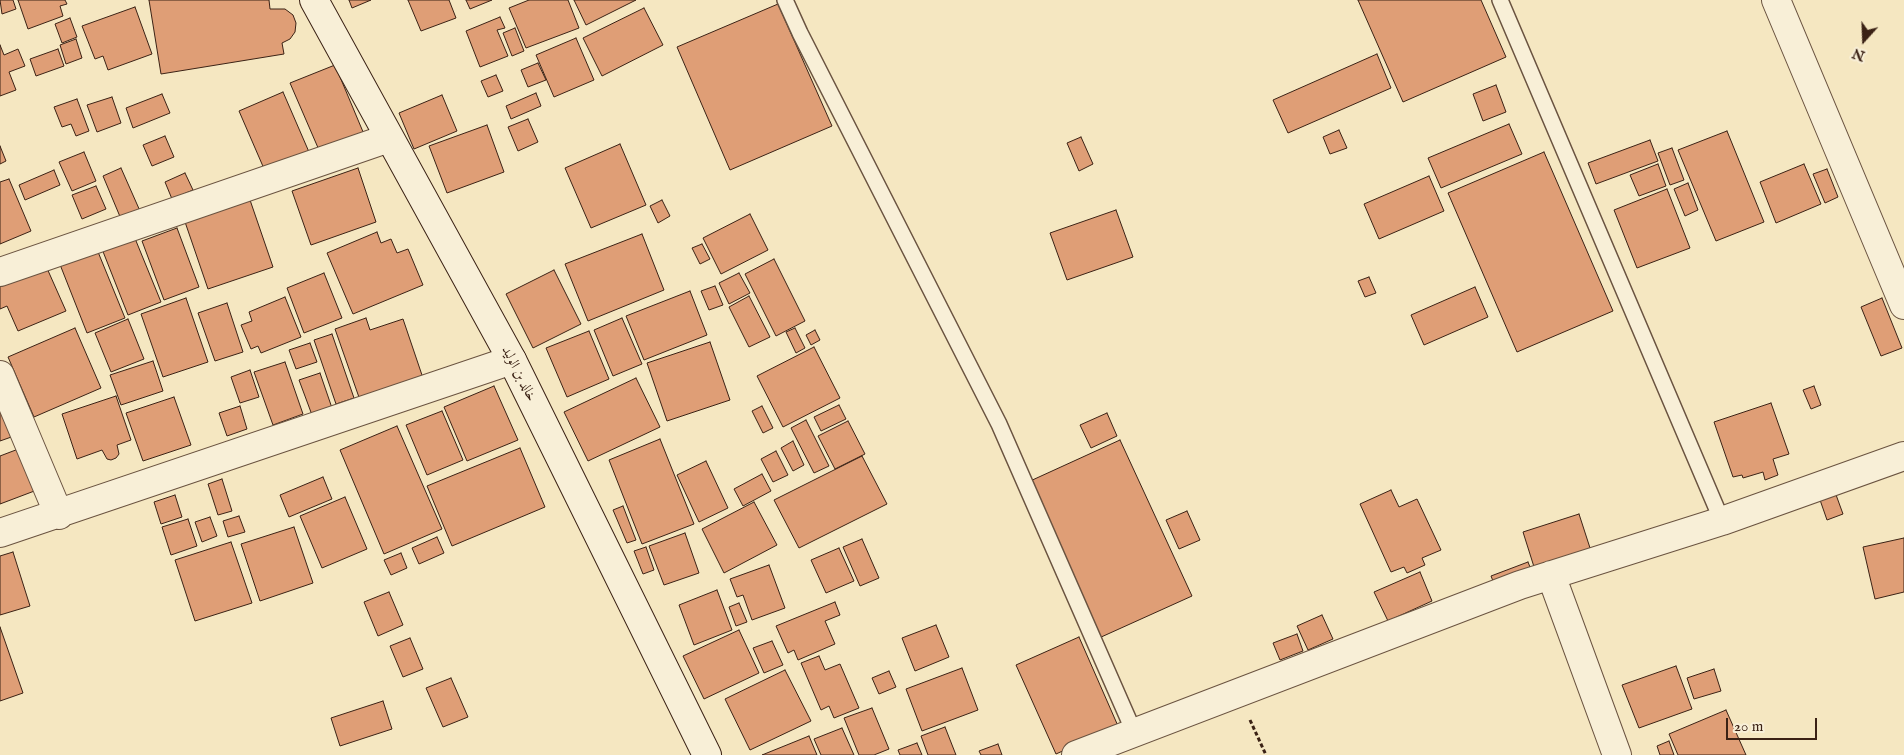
<!DOCTYPE html>
<html>
<head>
<meta charset="utf-8">
<style>
  body { margin:0 }
  #map { position:relative; width:1904px; height:755px; overflow:hidden; background:#f5e7c1; font-family:"IM FELL English",serif }
  canvas { display:block }
  .north { position:absolute; left:1839px; top:15px; width:50px; height:50px; -webkit-text-stroke:4px #f8efd7; paint-order:stroke; rotate:200deg; font-size:14px; font-weight:700; line-height:20px; text-align:center; color:#3b2215 }
  .north::after { content:''; display:block; margin:auto; width:18px; height:22px; background:#3b2215; clip-path:polygon(50% 0,100% 100%,50% 72%,0 100%) }
  .scale { position:absolute; left:1726px; top:718px; width:91px; height:22px; box-sizing:border-box; border:2px solid #3b2215; border-top:0; padding-left:6px; font-size:15px; line-height:18px; white-space:nowrap; color:#3b2215; -webkit-text-stroke:4px #f8efd7; paint-order:stroke }
</style>
</head>
<body>
<div id="map">
<canvas width="1904" height="755"></canvas>
<div class="north">N</div>
<div class="scale">20 m</div>
</div>
<script>
const c = document.querySelector('canvas').getContext('2d');
c.lineJoin = 'round';
function fill(path, color) {
  c.fillStyle = color;
  c.fill(path, 'evenodd');
}
function shape(rows) {
  const path = new Path2D();
  for (const r of rows) {
    path.moveTo(r[0], r[1]);
    for (let i = 2; i < r.length; i += 2) path.lineTo(r[i], r[i + 1]);
  }
  return path;
}
function strokePath(path, color, width, dash) {
  c.strokeStyle = color;
  c.lineWidth = width;
  c.lineCap = dash ? 'butt' : 'round';
  c.setLineDash(dash || []);
  c.stroke(path);
}
function label(font, color, halo, rows, align = 'center') {
  c.font = font + ' "IM FELL English",Amiri,serif';
  c.lineWidth = 5;
  c.setLineDash([]);
  c.textBaseline = 'middle';
  c.strokeStyle = halo;
  c.fillStyle = color;
  for (const [text, x, y, turn = 0] of rows) {
    c.save();
    c.translate(x, y);
    c.rotate((+turn || 0) * Math.PI / 180);
    c.textAlign = isNaN(turn) ? turn : align;
    if (halo) c.strokeText(text, 0, 0);
    c.fillText(text, 0, 0);
    c.restore();
  }
}
const building = shape([
  [0,0,13,0,16,9,2,14,0,0],
  [18,0,65,0,67,4,60,6,63,16,28,29,18,0],
  [149,0,269,0,270,9,285,9,293,15,296,23,295,32,290,39,282,43,284,54,161,74,149,0],
  [349,0,371,0,352,8,349,0],
  [408,0,449,0,456,18,421,31,408,0],
  [466,0,492,0,470,9,466,0],
  [529,0,568,0,579,28,526,48,509,8,529,0],
  [574,0,636,0,586,25,574,0],
  [1358,0,1481,0,1506,57,1403,102,1358,0],
  [778,4,832,126,730,170,677,47,778,4],
  [135,7,152,54,108,70,103,56,95,59,82,26,135,7],
  [644,8,663,45,602,76,583,38,644,8],
  [500,17,505,28,497,30,508,56,480,67,466,31,500,17],
  [70,18,77,37,62,43,55,24,70,18],
  [515,28,524,51,512,56,503,33,515,28],
  [576,38,594,80,554,97,536,55,576,38],
  [76,39,82,58,66,64,60,45,76,39],
  [0,45,4,55,18,49,25,66,9,72,16,90,0,96,0,45],
  [58,49,64,66,36,76,30,59,58,49],
  [1377,54,1391,88,1288,133,1273,100,1377,54],
  [538,63,546,80,528,87,521,70,538,63],
  [335,65,366,139,322,157,290,83,335,65],
  [496,75,503,91,488,97,481,81,496,75],
  [1496,85,1506,112,1483,121,1473,94,1496,85],
  [283,92,309,152,265,171,239,111,283,92],
  [536,93,541,106,511,119,506,106,536,93],
  [162,94,170,113,133,128,126,108,162,94],
  [442,95,457,131,414,149,399,113,442,95],
  [112,97,121,123,97,132,87,105,112,97],
  [77,99,89,131,76,136,71,124,62,127,54,107,77,99],
  [528,119,538,142,518,151,508,127,528,119],
  [1509,124,1522,154,1441,188,1428,158,1509,124],
  [487,125,504,172,447,193,429,146,487,125],
  [1339,130,1347,148,1330,154,1323,137,1339,130],
  [1727,131,1764,222,1716,241,1678,150,1727,131],
  [165,136,174,157,152,166,143,145,165,136],
  [1081,137,1093,164,1079,171,1067,143,1081,137],
  [1650,140,1658,161,1596,184,1588,163,1650,140],
  [620,144,646,205,591,228,565,168,620,144],
  [0,146,6,161,0,164,0,146],
  [1672,148,1684,180,1670,185,1658,153,1672,148],
  [84,152,96,181,72,191,59,162,84,152],
  [1544,152,1613,311,1517,352,1448,193,1544,152],
  [1658,164,1666,186,1639,196,1630,175,1658,164],
  [1804,164,1821,204,1776,223,1760,182,1804,164],
  [121,168,140,211,121,219,103,176,121,168],
  [358,168,376,222,311,245,292,191,358,168],
  [1827,169,1838,197,1825,203,1813,174,1827,169],
  [54,170,60,185,25,200,19,185,54,170],
  [185,173,193,190,172,199,165,182,185,173],
  [1429,176,1444,211,1379,239,1364,204,1429,176],
  [9,179,31,231,0,244,0,182,9,179],
  [1688,183,1698,210,1685,216,1674,189,1688,183],
  [96,186,106,209,82,219,72,195,96,186],
  [1667,189,1690,248,1637,268,1614,210,1667,189],
  [249,197,273,267,208,289,184,219,249,197],
  [662,200,670,216,658,223,650,206,662,200],
  [1116,210,1133,257,1067,280,1050,233,1116,210],
  [750,214,768,250,721,274,703,238,750,214],
  [177,228,199,287,164,300,142,241,177,228],
  [377,232,381,243,391,239,397,253,408,249,423,285,353,314,327,253,377,232],
  [642,234,664,290,588,321,565,264,642,234],
  [134,236,161,302,128,315,102,249,134,236],
  [702,244,710,259,700,264,692,248,702,244],
  [96,247,125,318,87,333,59,262,96,247],
  [774,259,805,321,776,336,745,274,774,259],
  [46,266,66,311,18,331,7,306,0,309,0,285,46,266],
  [554,270,581,324,533,348,506,294,554,270],
  [324,273,342,318,304,333,287,288,324,273],
  [739,273,750,293,729,304,719,283,739,273],
  [1369,277,1376,293,1365,297,1358,281,1369,277],
  [715,286,723,305,709,310,701,291,715,286],
  [1475,287,1488,317,1424,345,1411,315,1475,287],
  [690,291,707,335,644,360,626,316,690,291],
  [749,296,770,337,749,347,729,307,749,296],
  [285,297,301,337,261,353,258,346,251,349,241,325,252,321,249,312,285,297],
  [186,298,208,362,163,377,141,314,186,298],
  [1882,298,1902,348,1881,356,1861,307,1882,298],
  [227,303,243,352,215,361,198,313,227,303],
  [366,318,370,330,403,319,424,381,361,403,335,329,366,318],
  [622,318,642,364,613,376,594,330,622,318],
  [128,319,144,359,111,372,95,333,128,319],
  [75,328,101,388,34,417,8,357,75,328],
  [795,328,805,348,796,353,786,332,795,328],
  [815,330,820,340,811,345,806,335,815,330],
  [589,331,609,379,567,397,546,348,589,331],
  [332,334,354,398,336,404,314,340,332,334],
  [710,342,730,400,667,421,647,363,710,342],
  [310,343,317,362,296,369,289,350,310,343],
  [814,347,840,398,783,427,757,376,814,347],
  [153,361,163,391,121,405,110,375,153,361],
  [285,362,303,414,273,425,254,372,285,362],
  [250,370,259,397,240,403,231,377,250,370],
  [320,373,332,408,312,415,299,380,320,373],
  [636,378,660,427,588,461,564,412,636,378],
  [494,386,518,440,467,461,444,407,494,386],
  [1814,386,1821,405,1811,409,1803,390,1814,386],
  [116,396,131,440,117,445,119,454,116,458,111,460,107,459,102,450,77,459,62,414,116,396],
  [174,397,191,445,143,461,126,413,174,397],
  [0,402,17,435,0,441,0,402],
  [1771,403,1789,454,1773,459,1778,475,1765,480,1763,472,1743,478,1742,475,1733,477,1714,422,1771,403],
  [839,405,846,419,821,431,814,417,839,405],
  [240,406,247,429,227,436,219,413,240,406],
  [762,406,773,428,763,433,752,411,762,406],
  [442,411,463,460,427,475,406,425,442,411],
  [1107,413,1117,436,1091,448,1080,425,1107,413],
  [806,420,829,466,814,473,791,428,806,420],
  [848,421,865,454,835,469,818,436,848,421],
  [397,426,442,529,384,554,340,450,397,426],
  [660,439,694,524,642,544,609,460,660,439],
  [1120,440,1192,596,1099,638,1028,482,1120,440],
  [793,441,804,465,793,471,781,448,793,441],
  [21,448,37,490,0,504,0,456,21,448],
  [520,448,545,507,452,546,427,486,520,448],
  [776,451,788,475,773,482,761,459,776,451],
  [862,456,887,504,799,548,774,500,862,456],
  [706,461,728,508,699,522,677,475,706,461],
  [762,474,771,491,743,506,734,489,762,474],
  [323,477,332,499,289,517,280,495,323,477],
  [222,479,232,511,218,515,208,484,222,479],
  [1391,490,1399,507,1417,499,1441,550,1422,558,1425,565,1407,573,1404,567,1391,572,1360,504,1391,490],
  [1835,492,1843,514,1827,520,1819,497,1835,492],
  [175,495,182,517,161,524,154,502,175,495],
  [345,497,367,549,322,568,300,516,345,497],
  [754,502,777,545,724,573,702,529,754,502],
  [623,506,636,540,627,543,613,510,623,506],
  [1187,511,1200,540,1179,549,1166,520,1187,511],
  [1579,514,1591,551,1535,570,1523,532,1579,514],
  [239,516,245,532,228,537,223,521,239,516],
  [210,517,217,536,202,542,195,522,210,517],
  [188,519,197,546,171,555,162,527,188,519],
  [294,527,313,583,260,601,241,544,294,527],
  [685,533,699,573,664,585,649,546,685,533],
  [437,537,444,553,419,564,412,548,437,537],
  [1904,538,1904,592,1875,599,1863,547,1904,538],
  [862,539,879,578,860,586,843,547,862,539],
  [231,542,252,603,195,621,175,560,231,542],
  [646,547,654,570,643,574,634,551,646,547],
  [839,548,854,581,826,593,811,560,839,548],
  [13,552,30,606,0,615,0,556,13,552],
  [401,553,407,568,391,575,384,560,401,553],
  [1528,562,1532,572,1495,586,1491,576,1528,562],
  [769,565,785,608,752,620,743,595,737,597,730,579,769,565],
  [1420,572,1432,601,1388,621,1374,592,1420,572],
  [717,590,732,630,694,645,679,605,717,590],
  [389,592,403,625,378,636,364,602,389,592],
  [835,602,840,615,825,621,835,644,798,660,794,650,788,653,776,626,835,602],
  [739,603,747,622,736,626,729,607,739,603],
  [1322,615,1333,639,1308,650,1297,626,1322,615],
  [936,625,949,657,915,671,902,638,936,625],
  [0,627,23,693,0,701,0,627],
  [739,630,759,673,704,699,683,656,739,630],
  [1297,634,1303,651,1280,660,1273,643,1297,634],
  [1079,637,1118,726,1056,754,1016,665,1079,637],
  [410,638,423,669,403,677,390,646,410,638],
  [772,641,783,665,764,673,753,648,772,641],
  [819,656,825,670,840,664,859,708,834,718,829,706,821,710,801,663,819,656],
  [1676,666,1692,709,1639,728,1622,685,1676,666],
  [962,668,978,710,922,731,906,689,962,668],
  [1714,669,1721,691,1694,699,1687,678,1714,669],
  [785,670,811,721,750,750,725,699,785,670],
  [889,671,896,687,879,694,872,678,889,671],
  [451,678,468,717,443,727,426,688,451,678],
  [383,701,392,729,340,746,331,718,383,701],
  [872,708,889,749,874,755,859,755,844,718,872,708],
  [1726,710,1746,755,1678,755,1669,734,1726,710],
  [945,727,956,755,928,755,921,736,945,727],
  [842,728,854,755,821,755,814,739,842,728],
  [809,736,817,755,762,755,809,736],
  [1669,741,1674,755,1660,755,1657,746,1669,741],
  [917,743,922,755,900,755,898,750,917,743],
  [998,744,1002,755,981,755,979,751,998,744]
]);
fill(building, '#df9e76');
strokePath(building, '#3b2215', 1);
const lane = shape([
  [785,0,800,33,999,424,1134,732],
  [1500,0,1722,521]
]);
const street = shape([
  [1776,0,1904,305],
  [0,272,389,138],
  [0,375,59,515],
  [0,533,512,360],
  [1551,575,1617,755],
  [1076,755,1520,585,1722,521,1904,456]
]);
const secondary = shape([
  [314,0,512,360,707,755]
]);
strokePath(lane, '#6a5340', 18);
strokePath(street, '#6a5340', 30);
strokePath(secondary, '#3b2215', 30);
strokePath(shape([
  [1250,720,1266,755]
]), '#3b2215', 3, [4, 2.5]);
strokePath(lane, '#f8efd7', 15);
strokePath(street, '#f8efd7', 28);
strokePath(secondary, '#f8efd7', 28);
label('14px', '#3b2215', '#f8efd7', [
  ["خالد بن الوليد",518,374,63]
]);
</script>
</body>
</html>
